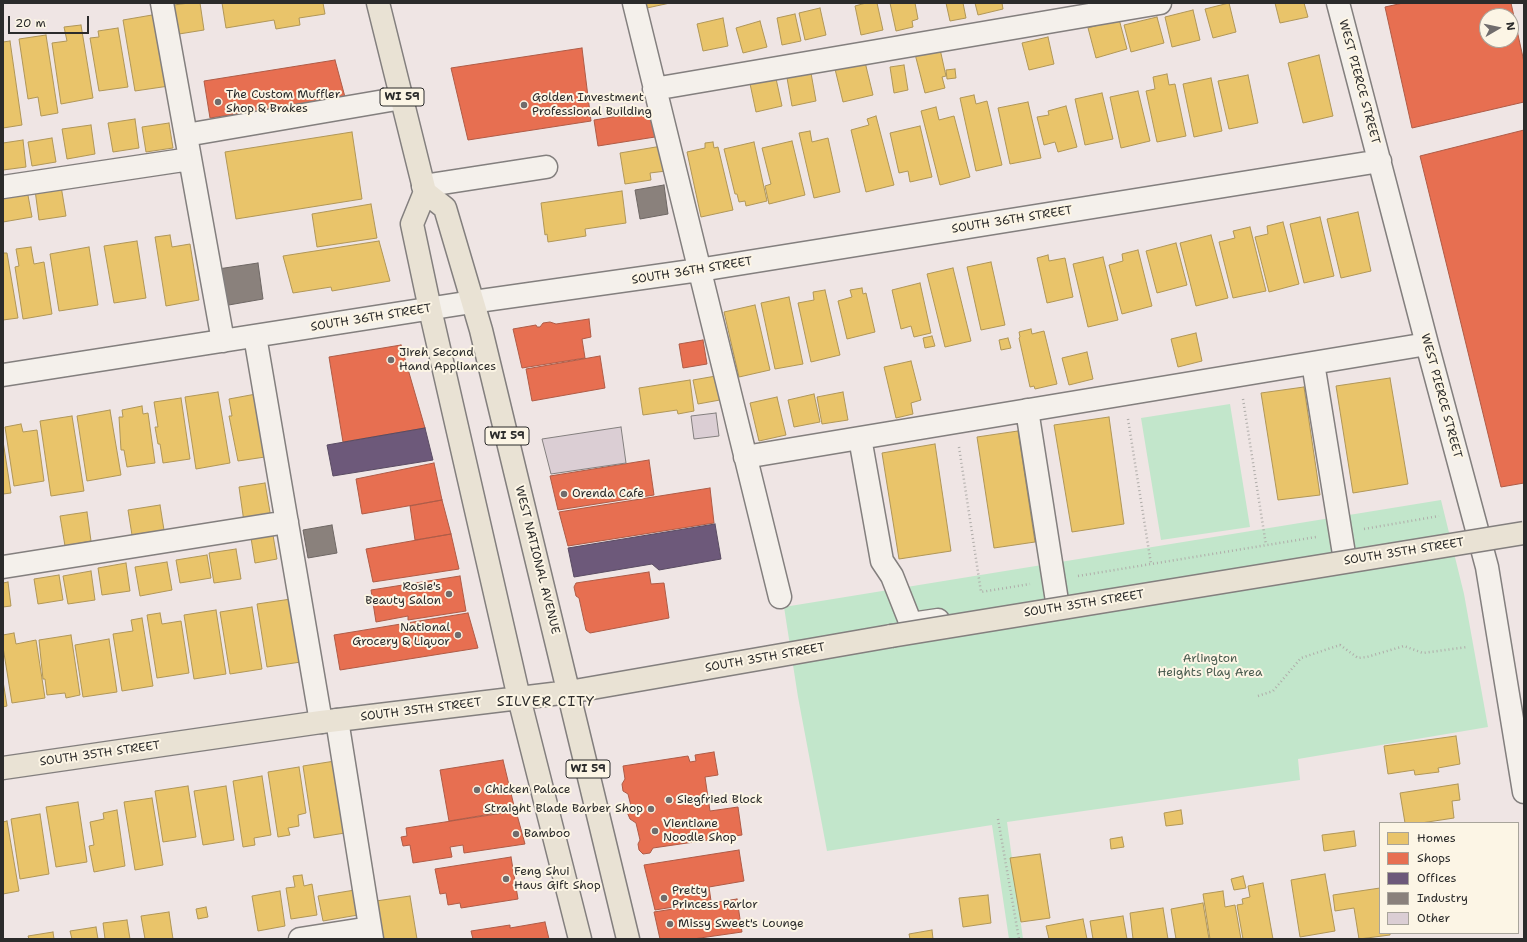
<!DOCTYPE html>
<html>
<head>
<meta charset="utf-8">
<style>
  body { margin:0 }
  #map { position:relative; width:1527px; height:942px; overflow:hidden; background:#efe5e4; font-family:"Shantell Sans",sans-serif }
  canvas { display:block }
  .frame { position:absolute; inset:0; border:4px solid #2b2b2b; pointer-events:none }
  .legend { position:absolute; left:1379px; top:822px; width:140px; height:112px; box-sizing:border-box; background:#fcf5e5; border:1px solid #a8a49b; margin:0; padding:5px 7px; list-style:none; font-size:12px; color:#2b2b2b }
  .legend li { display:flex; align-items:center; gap:8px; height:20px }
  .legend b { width:20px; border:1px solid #a8a49b }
  .north { position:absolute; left:1479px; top:8px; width:40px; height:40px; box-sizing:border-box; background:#fcf5e5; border:1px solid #a8a49b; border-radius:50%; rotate:81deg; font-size:11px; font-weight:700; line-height:16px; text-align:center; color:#2b2b2b }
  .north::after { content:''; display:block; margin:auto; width:14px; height:18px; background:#706c6c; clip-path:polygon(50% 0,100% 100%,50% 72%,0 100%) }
  .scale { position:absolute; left:8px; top:16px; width:81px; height:18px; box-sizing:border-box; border:2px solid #2b2b2b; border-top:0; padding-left:5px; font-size:12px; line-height:14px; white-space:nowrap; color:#2b2b2b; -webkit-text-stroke:3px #fcf5e5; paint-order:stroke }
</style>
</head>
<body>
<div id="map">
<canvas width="1527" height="942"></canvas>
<div class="frame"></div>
<ul class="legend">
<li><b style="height:11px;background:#e9c46a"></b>Homes</li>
<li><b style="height:11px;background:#e76f51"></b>Shops</li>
<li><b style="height:11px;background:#6d597a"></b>Offices</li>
<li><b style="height:11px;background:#8a817c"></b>Industry</li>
<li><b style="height:11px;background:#dbced4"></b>Other</li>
</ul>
<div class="north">N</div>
<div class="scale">20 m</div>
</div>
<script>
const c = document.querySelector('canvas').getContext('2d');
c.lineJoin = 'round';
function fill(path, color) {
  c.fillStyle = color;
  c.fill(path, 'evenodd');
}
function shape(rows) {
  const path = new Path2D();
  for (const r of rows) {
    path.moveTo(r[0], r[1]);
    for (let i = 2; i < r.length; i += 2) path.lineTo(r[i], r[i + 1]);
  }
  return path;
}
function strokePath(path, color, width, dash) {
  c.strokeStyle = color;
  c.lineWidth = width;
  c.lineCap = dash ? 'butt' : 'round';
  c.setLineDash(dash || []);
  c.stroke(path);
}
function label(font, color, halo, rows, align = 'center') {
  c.font = font + ' "Shantell Sans",sans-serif';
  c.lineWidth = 4;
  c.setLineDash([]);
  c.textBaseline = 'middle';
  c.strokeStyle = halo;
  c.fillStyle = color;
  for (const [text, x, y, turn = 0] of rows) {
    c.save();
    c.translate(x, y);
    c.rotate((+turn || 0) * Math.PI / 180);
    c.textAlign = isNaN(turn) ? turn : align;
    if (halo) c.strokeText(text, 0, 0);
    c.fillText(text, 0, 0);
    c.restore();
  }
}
fill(shape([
  [1230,404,1250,527,1161,540,1141,418],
  [1441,500,1464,594,1488,727,1298,759,1300,780,1007,822,1023,939,1009,939,992,825,827,851,798,697,784,607]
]), '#c2e6cb');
const homes = shape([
  [189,3,200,3,204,30,179,34,174,5,189,3],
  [222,3,323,3,325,14,299,18,300,25,276,29,274,20,226,28,222,3],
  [646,3,670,3,647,8,646,3],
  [866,3,877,3,883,30,861,35,855,6,866,3],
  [890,3,915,3,918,19,912,21,913,27,896,31,890,3],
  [946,3,963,3,966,18,950,21,946,3],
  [975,3,1002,3,1003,9,978,15,975,3],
  [1229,3,1236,32,1213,38,1205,9,1229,3],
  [1275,3,1304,3,1308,17,1280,23,1275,3],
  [820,8,826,35,805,40,799,13,820,8],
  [1193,10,1200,40,1172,47,1165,17,1193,10],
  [158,14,169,86,135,91,123,20,158,14],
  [795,14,801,41,782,45,777,18,795,14],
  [1157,17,1164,43,1131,52,1124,25,1157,17],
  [723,18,728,46,703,51,697,24,723,18],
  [1119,19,1127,49,1096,58,1088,28,1119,19],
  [760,21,767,47,743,53,736,28,760,21],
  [81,25,93,98,61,104,52,43,67,41,64,27,81,25],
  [118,28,128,87,99,91,90,38,99,37,98,31,118,28],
  [46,35,58,113,41,116,38,97,28,99,19,39,46,35],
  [1048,37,1054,64,1029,70,1022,43,1048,37],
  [10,41,22,125,3,128,3,42,10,41],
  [940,49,946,76,942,77,945,88,925,93,915,54,940,49],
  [1319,55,1333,116,1303,123,1288,63,1319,55],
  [865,62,873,95,843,102,835,69,865,62],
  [904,65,908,90,894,93,890,67,904,65],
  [955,69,956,78,947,79,946,70,955,69],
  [811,73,816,101,792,106,787,78,811,73],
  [775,74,782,106,756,112,749,79,775,74],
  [1167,74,1169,85,1175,84,1186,136,1157,142,1146,91,1155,89,1153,77,1167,74],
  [1248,75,1258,123,1229,129,1218,81,1248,75],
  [1211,78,1222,131,1194,137,1183,84,1211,78],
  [1138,91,1150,141,1121,148,1110,97,1138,91],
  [1102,93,1113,139,1085,145,1075,99,1102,93],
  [974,95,976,104,987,101,1002,165,976,171,960,98,974,95],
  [1028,102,1041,158,1010,164,998,108,1028,102],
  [1066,106,1077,147,1058,152,1055,142,1044,145,1037,117,1049,115,1048,111,1066,106],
  [936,107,939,120,954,116,970,177,940,185,921,111,936,107],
  [876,116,894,185,866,192,851,130,869,125,867,119,876,116],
  [135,119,139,148,113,152,108,123,135,119],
  [169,123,173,148,146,152,142,127,169,123],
  [91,125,95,154,67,159,62,129,91,125],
  [920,126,932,177,910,182,908,171,899,173,890,133,920,126],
  [810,131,812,142,828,138,840,192,814,198,799,133,810,131],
  [352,132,362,199,236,219,225,152,352,132],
  [52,138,56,162,32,166,28,142,52,138],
  [23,140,26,167,3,170,3,143,23,140],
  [792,141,805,195,769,204,765,186,771,184,762,148,792,141],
  [713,142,714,148,718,147,733,210,701,217,687,152,705,148,705,143,713,142],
  [754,142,767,201,746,206,745,201,739,202,737,194,735,194,724,149,754,142],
  [662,146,666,171,650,173,651,180,625,184,620,153,662,146],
  [61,186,66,216,39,220,35,190,61,186],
  [27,190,32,217,3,222,3,193,27,190],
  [622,191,626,223,585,229,586,236,548,242,547,234,545,235,541,203,622,191],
  [371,204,377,238,317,247,312,214,371,204],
  [1358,212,1371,271,1341,278,1327,219,1358,212],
  [1320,217,1334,276,1304,283,1290,224,1320,217],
  [1283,222,1299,284,1269,292,1255,237,1268,234,1267,226,1283,222],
  [1250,227,1266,291,1233,298,1219,242,1235,238,1233,231,1250,227],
  [170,235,172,247,190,244,199,300,166,306,155,237,170,235],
  [1211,235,1228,298,1196,306,1180,243,1211,235],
  [137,241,146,298,114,303,104,246,137,241],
  [379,241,390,281,332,291,331,287,293,293,283,256,379,241],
  [1176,243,1187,285,1157,293,1146,251,1176,243],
  [31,247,34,264,44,262,52,314,23,319,15,267,19,266,16,249,31,247],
  [89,247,98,305,59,311,50,254,89,247],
  [1138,250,1152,306,1122,314,1109,265,1123,261,1122,254,1138,250],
  [3,253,7,253,18,318,3,320,3,253],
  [1048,255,1049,261,1065,258,1073,297,1047,303,1037,258,1048,255],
  [1103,257,1118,320,1088,327,1073,264,1103,257],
  [991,262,1005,325,981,330,967,267,991,262],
  [953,268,971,341,945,347,927,274,953,268],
  [920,283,931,333,914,337,911,326,901,329,892,290,920,283],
  [862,288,863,294,866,293,875,332,847,339,838,301,852,297,850,290,862,288],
  [825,290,840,355,811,362,798,303,814,300,813,292,825,290],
  [789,297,803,364,775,369,761,303,789,297],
  [755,305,770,370,739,377,724,312,755,305],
  [1031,329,1032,334,1044,331,1057,384,1035,389,1034,386,1030,387,1019,338,1020,337,1019,332,1031,329],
  [1196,333,1202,361,1178,367,1171,339,1196,333],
  [932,336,935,346,925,348,923,338,932,336],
  [1008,338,1011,348,1001,350,999,340,1008,338],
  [1087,352,1093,379,1069,385,1062,358,1087,352],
  [911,361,921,400,911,403,913,414,896,418,884,367,911,361],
  [716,376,720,400,698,404,693,380,716,376],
  [1390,378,1408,484,1353,493,1336,386,1390,378],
  [690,380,694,411,678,414,677,410,643,415,639,388,690,380],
  [1304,387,1320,495,1278,500,1261,393,1304,387],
  [218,392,230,463,196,469,185,397,218,392],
  [843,392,848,420,822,424,817,397,843,392],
  [256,394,265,457,238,461,229,416,232,416,229,399,256,394],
  [814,394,820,422,794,427,788,400,814,394],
  [777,397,786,435,759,441,750,403,777,397],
  [181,398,190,459,163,463,160,444,158,444,155,427,158,427,154,402,181,398],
  [142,406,143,414,148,413,155,463,127,467,124,450,121,450,119,417,123,417,122,410,142,406],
  [110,410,121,475,87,481,77,416,110,410],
  [72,416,84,491,51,496,40,421,72,416],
  [1109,417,1124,524,1072,532,1054,425,1109,417],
  [21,424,23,432,37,430,44,481,14,486,5,427,21,424],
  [1018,431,1035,542,994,548,977,437,1018,431],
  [3,441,11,493,3,494,3,441],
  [935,444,951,551,899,559,882,453,935,444],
  [265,483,271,518,244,522,239,487,265,483],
  [160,505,164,530,132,535,128,510,160,505],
  [87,512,91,541,65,546,60,516,87,512],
  [273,535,277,559,255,563,251,538,273,535],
  [236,549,241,579,214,583,209,553,236,549],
  [207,555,211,578,180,583,176,560,207,555],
  [167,562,172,590,140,596,135,567,167,562],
  [126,563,130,591,102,595,98,568,126,563],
  [91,571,95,600,68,604,63,576,91,571],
  [59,575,63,600,38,604,34,579,59,575],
  [8,582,11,606,3,607,3,583,8,582],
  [291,599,301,662,267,667,257,604,291,599],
  [252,607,262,669,230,674,220,612,252,607],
  [216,610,226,674,194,679,184,615,216,610],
  [160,613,162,624,181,621,189,673,157,678,147,615,160,613],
  [142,618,153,686,122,691,113,634,133,631,131,620,142,618],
  [14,633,16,644,36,640,45,698,12,703,3,647,3,635,14,633],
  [71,635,80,695,66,698,65,693,47,695,45,679,43,679,39,640,71,635],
  [109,639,117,692,83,697,75,645,109,639],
  [3,681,7,706,3,707,3,681],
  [1456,736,1460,764,1438,768,1439,772,1415,775,1414,770,1388,774,1384,746,1456,736],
  [335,761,345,833,314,838,303,766,335,761],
  [299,767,306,813,298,815,299,826,288,828,290,835,278,837,268,772,299,767],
  [262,776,271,835,254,838,255,845,243,847,233,781,262,776],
  [1458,784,1460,800,1452,801,1454,818,1421,823,1405,823,1400,793,1458,784],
  [188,786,196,837,163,842,155,791,188,786],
  [226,786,234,840,203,845,194,791,226,786],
  [152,798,163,865,135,870,124,802,152,798],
  [78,802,87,862,56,867,46,807,78,802],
  [117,810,125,866,94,872,89,846,94,845,90,822,104,819,103,813,117,810],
  [1181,810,1183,824,1166,826,1164,813,1181,810],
  [40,814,49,874,20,879,11,819,40,814],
  [7,821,19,891,3,894,3,822,7,821],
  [1354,831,1356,846,1324,851,1322,835,1354,831],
  [1122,837,1124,847,1111,849,1110,839,1122,837],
  [1040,854,1050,918,1021,922,1010,858,1040,854],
  [1325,874,1335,931,1300,937,1291,880,1325,874],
  [302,875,304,886,312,884,317,915,291,919,286,888,295,887,293,876,302,875],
  [1243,876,1246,888,1234,890,1231,879,1243,876],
  [1263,883,1273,939,1243,939,1237,905,1243,904,1242,899,1250,897,1248,886,1263,883],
  [1380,888,1380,933,1390,933,1390,935,1359,939,1354,908,1335,911,1333,895,1380,888],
  [355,890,358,915,323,921,318,896,355,890],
  [280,891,285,926,258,931,252,896,280,891],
  [1223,891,1225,907,1235,905,1241,939,1210,939,1203,894,1223,891],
  [988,895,991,923,963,927,959,898,988,895],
  [410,896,417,939,382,939,376,901,410,896],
  [1203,903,1209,939,1176,939,1171,909,1203,903],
  [206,907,208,917,198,919,196,909,206,907],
  [1163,908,1168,939,1133,939,1130,913,1163,908],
  [169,912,173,939,145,939,141,916,169,912],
  [1123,916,1127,939,1093,939,1090,921,1123,916],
  [1083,919,1087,939,1049,939,1046,926,1083,919],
  [127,920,130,939,105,939,103,923,127,920],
  [96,927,98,939,72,939,70,931,96,927],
  [932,930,933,939,910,939,909,934,932,930],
  [53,932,54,939,29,939,28,936,53,932]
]);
fill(homes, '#e9c46a');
strokePath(homes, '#b09657', 1);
const shops = shape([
  [1403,3,1511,3,1524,62,1524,102,1412,128,1385,7,1403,3],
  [1487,16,1511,16,1511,40,1487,40,1487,16],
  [582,48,591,121,468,140,451,68,582,48],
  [335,60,345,97,210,118,204,81,335,60],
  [651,111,655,137,598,146,594,120,651,111],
  [1524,130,1524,483,1501,487,1420,156,1524,130],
  [589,319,591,337,582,339,585,358,522,368,513,329,536,325,537,327,540,327,543,323,550,322,556,324,589,319],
  [703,340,707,364,683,368,679,344,703,340],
  [401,345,425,428,343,442,329,357,401,345],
  [600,356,605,388,532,401,526,369,600,356],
  [649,460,654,495,558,510,550,476,649,460],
  [434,463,442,500,362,514,356,479,434,463],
  [710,488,714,523,568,546,559,512,710,488],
  [442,500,451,534,415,540,410,506,442,500],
  [451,534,459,569,373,582,366,549,451,534],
  [649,572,651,584,664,583,669,618,590,633,586,630,579,598,576,596,574,587,576,583,649,572],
  [460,576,466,611,408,620,408,616,376,622,371,590,460,576],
  [468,613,478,648,340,670,334,635,468,613],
  [714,752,718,775,705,777,710,811,738,807,742,835,653,848,650,853,643,854,639,850,638,844,640,840,636,823,630,819,627,812,631,806,628,794,623,791,622,784,625,779,623,766,688,756,690,762,696,761,695,755,714,752],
  [503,760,515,810,449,821,440,770,503,760],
  [516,811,525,844,464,853,463,845,450,847,452,857,413,863,410,845,403,846,401,837,407,836,406,828,516,811],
  [739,850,744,881,709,887,711,901,655,910,644,865,739,850],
  [511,857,518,899,461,908,460,903,448,905,446,893,440,894,435,869,511,857],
  [737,899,742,932,693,939,660,939,654,912,737,899],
  [545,922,549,939,473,939,471,931,510,925,510,928,545,922]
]);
fill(shops, '#e76f51');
strokePath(shops, '#af5b46', 1);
const offices = shape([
  [425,428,433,460,333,476,327,445,425,428],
  [715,524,721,559,659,570,652,564,574,577,568,548,715,524]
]);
fill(offices, '#6d597a');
strokePath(offices, '#594b62', 1);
const industry = shape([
  [664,185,668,214,640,219,635,190,664,185],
  [258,263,263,299,223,306,218,269,258,263],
  [332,525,337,553,308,558,303,530,332,525]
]);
fill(industry, '#8a817c');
strokePath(industry, '#6e6764', 1);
const building = shape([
  [716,413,719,436,694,439,691,416,716,413],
  [621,427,626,463,551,474,542,439,621,427]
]);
fill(building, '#dbced4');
strokePath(building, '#837f7e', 1);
const minor = shape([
  [162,3,223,341],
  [634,3,780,597],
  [1338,3,1427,344,1487,567,1524,792],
  [654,89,1160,3],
  [186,135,402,98],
  [423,186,546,167],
  [3,187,190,159],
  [255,336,321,722],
  [1313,363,1344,554],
  [3,375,472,302,699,270,1380,161],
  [1027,410,1057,601],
  [860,438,882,561,892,576,911,624,938,620],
  [745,457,1427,344],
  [3,567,287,522],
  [337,720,372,939],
  [300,939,370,928]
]);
const major = shape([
  [378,3,425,192,412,224,430,309,519,698,580,939],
  [425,192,445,208,481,330,628,939],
  [3,768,321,722,569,692,891,636]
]);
strokePath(minor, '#837f7e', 25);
strokePath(major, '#837f7e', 25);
strokePath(shape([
  [1243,399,1266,545],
  [1128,419,1151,564],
  [959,447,981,592,1030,584],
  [1364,529,1439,516],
  [1078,576,1316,537],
  [1258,696,1273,691,1301,658,1340,645,1358,658,1367,657,1404,646,1423,653,1467,647],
  [998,819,1019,939]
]), '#afaca9', 2.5, [1, 3]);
strokePath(minor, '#f4f0eb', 22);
strokePath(major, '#e9e2d4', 22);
const majorBridge = shape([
  [891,636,1524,533]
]);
strokePath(majorBridge, '#837f7e', 25, []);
strokePath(majorBridge, '#e9e2d4', 22);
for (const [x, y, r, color] of [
  [218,102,4,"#706c6c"],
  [524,105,4,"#706c6c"],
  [391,360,4,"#706c6c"],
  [564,494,4,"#706c6c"],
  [449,594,4,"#706c6c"],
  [458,635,4,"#706c6c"],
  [477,790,4,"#706c6c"],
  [669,800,4,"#706c6c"],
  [651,809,4,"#706c6c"],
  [655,831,4,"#706c6c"],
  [516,834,4,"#706c6c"],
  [506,879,4,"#706c6c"],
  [664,898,4,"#706c6c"],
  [670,924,4,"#706c6c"]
]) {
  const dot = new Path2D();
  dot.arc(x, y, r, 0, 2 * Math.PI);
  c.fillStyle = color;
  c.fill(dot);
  strokePath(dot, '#fcf5e5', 1.5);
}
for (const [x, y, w] of [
  [402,97,44],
  [507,436,44],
  [588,769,44]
]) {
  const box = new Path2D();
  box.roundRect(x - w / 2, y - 9, w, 18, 3);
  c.fillStyle = '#fcf5e5';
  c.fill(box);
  strokePath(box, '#2b2b2b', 1);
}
label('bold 11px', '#2b2b2b', null, [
  ["WI 59",402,97],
  ["WI 59",507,436],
  ["WI 59",588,769]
]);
label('12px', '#2b2b2b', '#fcf5e5', [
  ["WEST PIERCE STREET",1359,82,75],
  ["SOUTH 36TH STREET",1012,220,-9],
  ["SOUTH 36TH STREET",692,271,-9],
  ["SOUTH 36TH STREET",371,318,-9],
  ["WEST PIERCE STREET",1441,396,75],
  ["SOUTH 35TH STREET",1404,552,-9],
  ["WEST NATIONAL AVENUE",537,560,76],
  ["SOUTH 35TH STREET",1084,604,-9],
  ["SOUTH 35TH STREET",765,658,-10],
  ["SOUTH 35TH STREET",421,710,-7],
  ["SOUTH 35TH STREET",100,754,-8]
]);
label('12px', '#2b2b2b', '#fcf5e5', [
  ["The Custom Muffler",226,95],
  ["Shop & Brakes",226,109],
  ["Golden Investment",532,98],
  ["Professional Building",532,112],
  ["Jireh Second",399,353],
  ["Hand Appliances",399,367],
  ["Orenda Cafe",572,494],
  ["Rosie's",441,587,"right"],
  ["Beauty Salon",441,601,"right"],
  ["National",450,628,"right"],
  ["Grocery & Liquor",450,642,"right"],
  ["Chicken Palace",485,790],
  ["Siegfried Block",677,800],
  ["Straight Blade Barber Shop",643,809,"right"],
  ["Vientiane",663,824],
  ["Noodle Shop",663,838],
  ["Bamboo",524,834],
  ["Feng Shui",514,872],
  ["Haus Gift Shop",514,886],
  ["Pretty",672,891],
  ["Princess Parlor",672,905],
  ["Missy Sweet's Lounge",678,924]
], 'left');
label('12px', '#485a4e', '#fcf5e5', [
  ["Arlington",1210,659],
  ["Heights Play Area",1210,673]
]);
c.letterSpacing = '1px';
label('14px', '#2b2b2b', '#fcf5e5', [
  ["SILVER CITY",546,702]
]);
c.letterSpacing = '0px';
</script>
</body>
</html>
